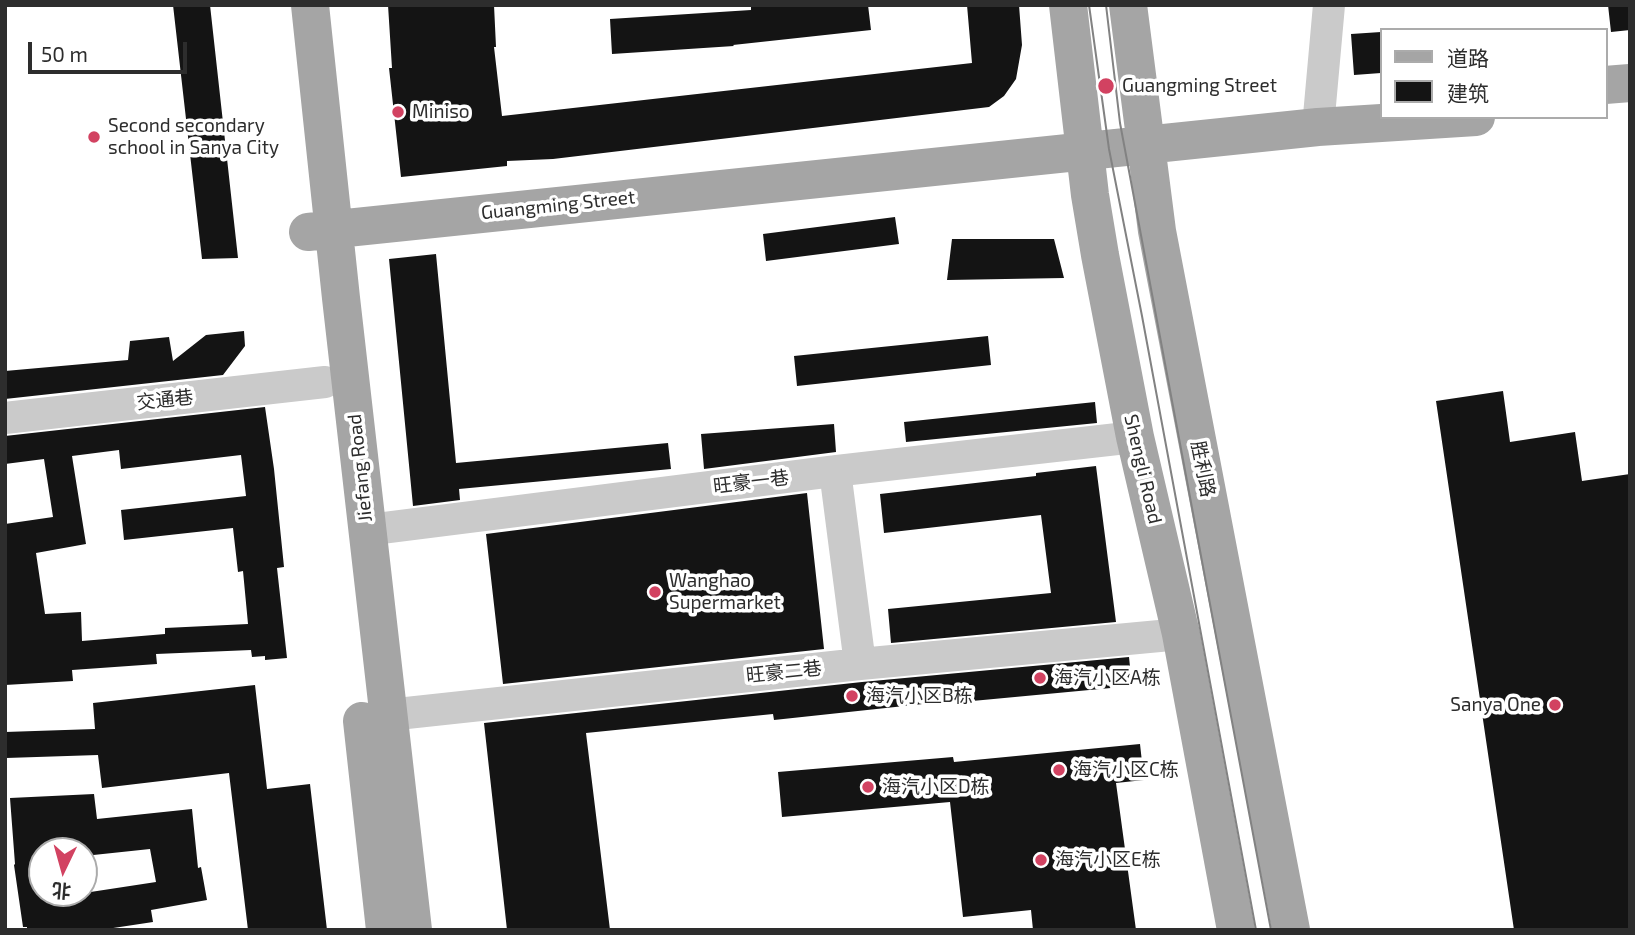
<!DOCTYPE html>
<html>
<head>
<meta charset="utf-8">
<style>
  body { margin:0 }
  #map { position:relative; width:1635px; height:935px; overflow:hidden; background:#fff; font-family:"Exo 2","Noto Sans SC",sans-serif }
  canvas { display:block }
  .frame { position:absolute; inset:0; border:7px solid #2d2d2d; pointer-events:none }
  .legend { position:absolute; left:1380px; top:28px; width:228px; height:91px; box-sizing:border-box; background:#fff; border:2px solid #ababab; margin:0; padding:9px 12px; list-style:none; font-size:21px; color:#2d2d2d }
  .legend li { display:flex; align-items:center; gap:14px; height:35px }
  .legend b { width:35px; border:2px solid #ababab }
  .north { position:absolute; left:28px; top:837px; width:70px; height:70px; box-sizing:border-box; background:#fff; border:2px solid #ababab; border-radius:50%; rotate:185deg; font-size:19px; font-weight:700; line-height:28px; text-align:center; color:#2d2d2d }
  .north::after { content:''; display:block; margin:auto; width:24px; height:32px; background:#d24261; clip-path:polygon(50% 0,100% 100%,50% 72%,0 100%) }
  .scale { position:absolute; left:28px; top:42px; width:159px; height:32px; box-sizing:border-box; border:4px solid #2d2d2d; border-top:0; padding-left:9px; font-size:21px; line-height:24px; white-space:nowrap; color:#2d2d2d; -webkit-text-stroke:5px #fff; paint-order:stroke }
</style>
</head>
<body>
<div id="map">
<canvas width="1635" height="935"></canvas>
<div class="frame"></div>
<ul class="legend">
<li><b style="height:9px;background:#a5a5a5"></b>道路</li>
<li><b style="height:19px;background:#141414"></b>建筑</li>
</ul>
<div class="north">北</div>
<div class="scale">50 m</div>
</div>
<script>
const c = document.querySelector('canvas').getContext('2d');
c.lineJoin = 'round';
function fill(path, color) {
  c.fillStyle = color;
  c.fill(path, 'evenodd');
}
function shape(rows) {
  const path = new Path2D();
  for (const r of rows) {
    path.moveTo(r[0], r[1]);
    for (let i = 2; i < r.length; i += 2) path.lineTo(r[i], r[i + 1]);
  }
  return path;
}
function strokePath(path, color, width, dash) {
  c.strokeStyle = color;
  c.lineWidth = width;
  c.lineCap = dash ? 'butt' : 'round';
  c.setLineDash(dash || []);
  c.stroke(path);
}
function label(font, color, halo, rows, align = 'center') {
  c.font = font + ' "Exo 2","Noto Sans SC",sans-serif';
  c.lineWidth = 7;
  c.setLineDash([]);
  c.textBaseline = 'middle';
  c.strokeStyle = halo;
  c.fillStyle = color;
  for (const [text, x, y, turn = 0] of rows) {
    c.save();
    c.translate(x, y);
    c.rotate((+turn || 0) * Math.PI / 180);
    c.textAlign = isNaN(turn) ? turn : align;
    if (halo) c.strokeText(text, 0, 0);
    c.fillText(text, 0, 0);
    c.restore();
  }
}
fill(shape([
  [173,5,210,5,238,258,202,259],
  [388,5,494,5,496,47,494,47,502,116,972,63,967,5,1019,5,1022,45,1016,79,1004,96,989,107,553,159,507,161,507,166,401,177,389,68,392,68],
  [751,5,868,5,871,30,733,45,734,46,612,54,610,19,751,10],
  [1608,5,1630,5,1630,30,1611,32],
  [1381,32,1381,73,1354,75,1351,34],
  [895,217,899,244,766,261,763,234],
  [952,239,1054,239,1064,278,947,280],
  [436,254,456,463,668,443,671,469,459,489,460,500,413,506,389,259],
  [244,331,245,346,223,375,5,399,5,371,128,360,130,341,169,337,173,361,206,335],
  [988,336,991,365,797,386,794,356],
  [1503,391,1510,442,1575,432,1582,481,1630,474,1630,930,1514,930,1436,401],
  [1095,402,1097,423,906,442,904,422],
  [265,407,274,469,284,567,277,568,287,658,265,660,265,656,252,657,251,650,156,654,157,664,72,670,73,681,5,685,5,524,53,517,44,459,5,464,5,436],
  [119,450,121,469,241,455,246,496,121,510,124,540,233,528,238,572,243,571,248,624,165,628,165,634,82,641,81,612,45,614,36,553,86,544,72,456],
  [834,424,836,452,704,469,701,434],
  [1096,466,1116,622,891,643,888,609,1051,593,1041,515,884,533,880,494,1036,476,1036,473],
  [807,493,824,649,503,684,486,534],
  [1129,657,1132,686,951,703,951,701,774,720,773,714,586,733,610,930,507,930,484,723,862,682],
  [255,685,267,789,310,784,327,930,248,930,229,773,102,788,98,755,6,758,5,732,95,729,93,703],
  [1140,744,1144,780,1116,783,1136,930,1033,930,1031,910,963,917,950,802,782,817,778,772,953,757,954,762],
  [94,794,97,819,192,809,198,868,201,867,207,900,151,910,153,922,100,930,27,930,27,927,23,927,14,865,15,864,10,798],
  [84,849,84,856,150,849,156,882,84,893,42,893,42,851]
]), '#141414');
strokePath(shape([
  [1318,127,1329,5],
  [5,418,325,382],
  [835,471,860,664],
  [367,530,835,471,1135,437],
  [388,715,860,664,1181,634]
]), '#cacaca', 32);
strokePath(shape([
  [310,5,341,298,413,930],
  [1068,5,1090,195,1100,255,1135,437,1181,634,1236,930],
  [1128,5,1157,231,1291,930],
  [1605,85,1630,83],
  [308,232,1318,127,1476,117],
  [362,721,385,930]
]), '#a5a5a5', 38);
strokePath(shape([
  [1089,5,1109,149,1142,316,1256,930],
  [1106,5,1120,123,1271,930]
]), '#828282', 2);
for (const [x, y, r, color] of [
  [1106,86,9,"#d24261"],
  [398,112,7,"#d24261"],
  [94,137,7,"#d24261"],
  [655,592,7,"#d24261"],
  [1040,678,7,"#d24261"],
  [852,696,7,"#d24261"],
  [1555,705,7,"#d24261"],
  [1059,770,7,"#d24261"],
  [868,787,7,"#d24261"],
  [1041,860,7,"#d24261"]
]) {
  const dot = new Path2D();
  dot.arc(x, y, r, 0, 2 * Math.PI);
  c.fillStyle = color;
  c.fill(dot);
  strokePath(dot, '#fff', 2.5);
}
label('19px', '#2d2d2d', '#fff', [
  ["Guangming Street",1122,86],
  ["Miniso",412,112],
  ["Second secondary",108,126],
  ["school in Sanya City",108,148],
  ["Wanghao",669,581],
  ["Supermarket",669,603],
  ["海汽小区A栋",1054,678],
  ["海汽小区B栋",866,696],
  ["Sanya One",1541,705,"right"],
  ["海汽小区C栋",1073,770],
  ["海汽小区D栋",882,787],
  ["海汽小区E栋",1055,860]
], 'left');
label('19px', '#2d2d2d', '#fff', [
  ["Guangming Street",558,205,-6],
  ["交通巷",165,400,-6],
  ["Jiefang Road",360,468,-96],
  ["Shengli Road",1143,469,77],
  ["胜利路",1203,469,79],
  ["旺豪一巷",751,482,-7],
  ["旺豪二巷",784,672,-6]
]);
</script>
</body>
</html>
